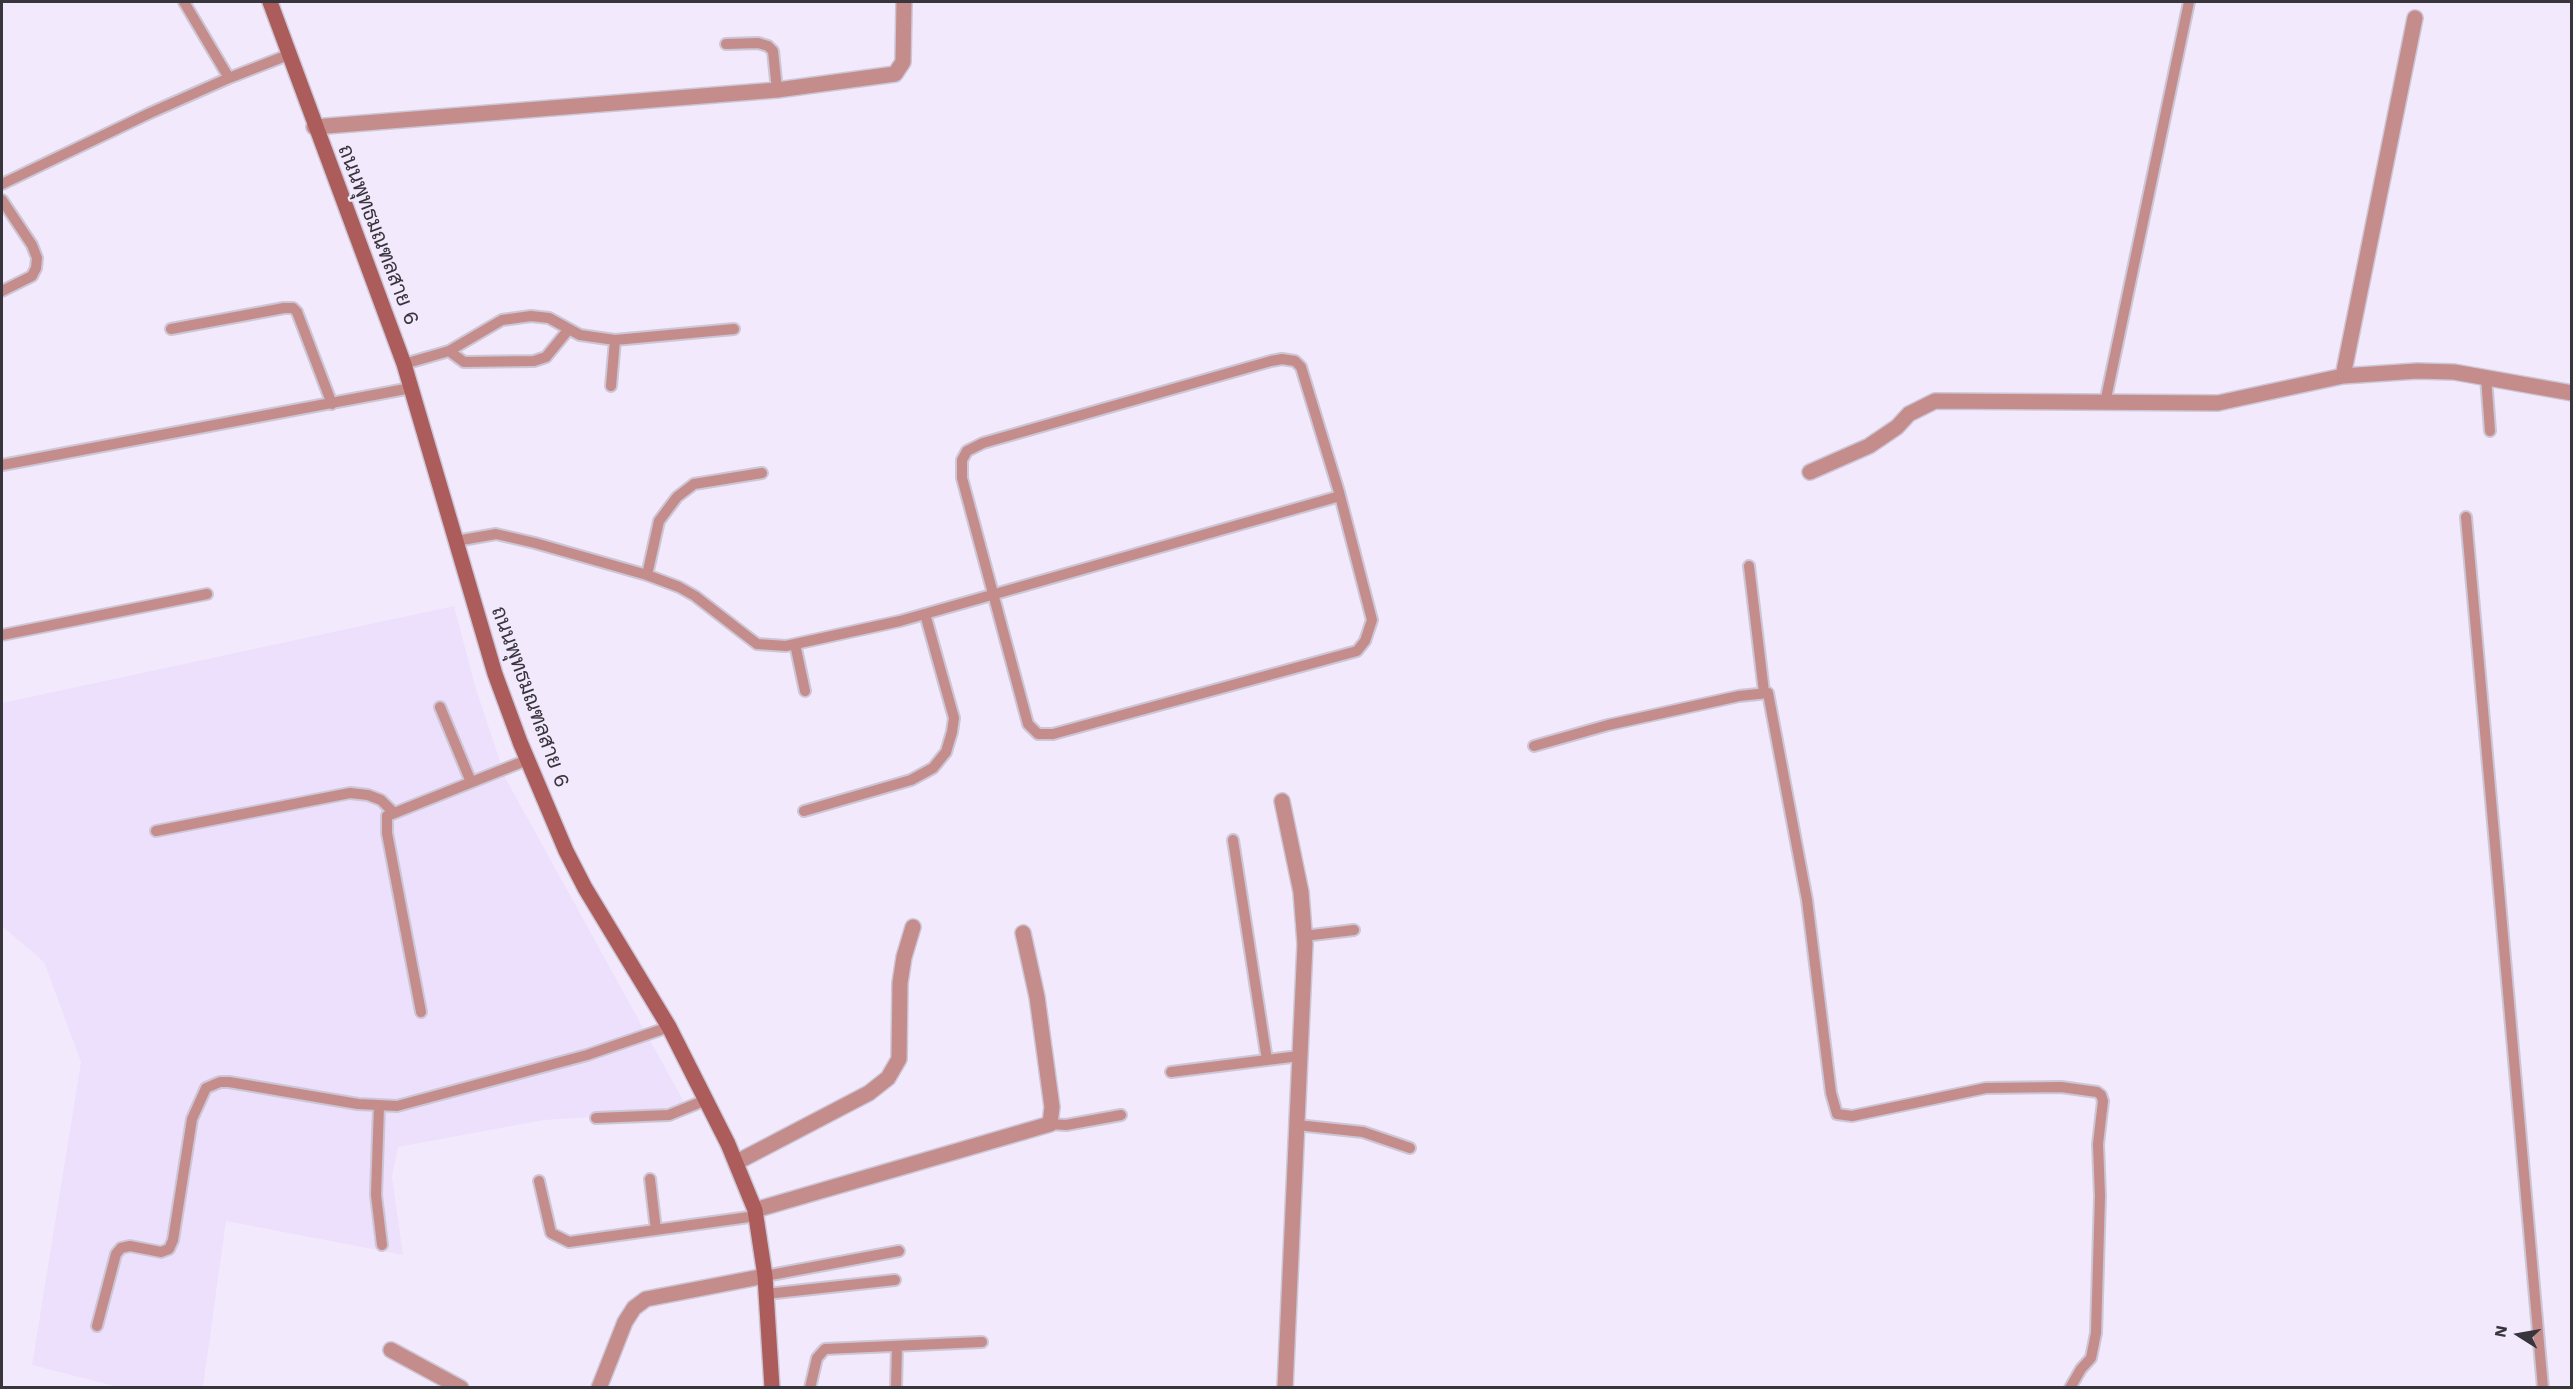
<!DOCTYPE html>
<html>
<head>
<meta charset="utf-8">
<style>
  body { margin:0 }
  #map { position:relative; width:2573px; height:1389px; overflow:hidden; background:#f2eafc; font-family:"Work Sans",sans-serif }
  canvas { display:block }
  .frame { position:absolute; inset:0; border:3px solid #38353d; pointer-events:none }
  .north { position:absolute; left:2489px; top:1305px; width:60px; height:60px; -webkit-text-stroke:4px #f2eafc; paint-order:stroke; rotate:281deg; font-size:16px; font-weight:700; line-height:24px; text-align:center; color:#38353d }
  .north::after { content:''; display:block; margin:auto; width:21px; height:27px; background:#38353d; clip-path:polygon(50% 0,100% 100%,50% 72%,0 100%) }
</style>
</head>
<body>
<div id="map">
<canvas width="2573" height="1389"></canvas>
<div class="frame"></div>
<div class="north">N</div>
</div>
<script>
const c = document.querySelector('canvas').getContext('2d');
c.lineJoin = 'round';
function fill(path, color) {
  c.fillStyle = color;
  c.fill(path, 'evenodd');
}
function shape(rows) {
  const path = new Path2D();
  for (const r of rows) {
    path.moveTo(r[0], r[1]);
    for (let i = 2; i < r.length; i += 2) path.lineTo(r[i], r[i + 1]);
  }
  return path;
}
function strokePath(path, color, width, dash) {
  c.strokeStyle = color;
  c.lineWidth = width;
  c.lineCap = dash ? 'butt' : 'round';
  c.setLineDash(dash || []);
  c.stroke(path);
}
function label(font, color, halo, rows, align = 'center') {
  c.font = font + ' "Work Sans",Sarabun,sans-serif';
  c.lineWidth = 4.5;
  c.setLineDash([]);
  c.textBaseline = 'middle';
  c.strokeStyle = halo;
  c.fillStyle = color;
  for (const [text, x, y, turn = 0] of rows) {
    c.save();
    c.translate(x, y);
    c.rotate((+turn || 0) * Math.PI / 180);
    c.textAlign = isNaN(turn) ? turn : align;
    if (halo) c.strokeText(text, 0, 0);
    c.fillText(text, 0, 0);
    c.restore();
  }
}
fill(shape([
  [454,606,476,689,506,779,689,1111,544,1120,398,1147,392,1177,403,1255,226,1221,203,1387,118,1387,32,1365,81,1062,44,962,2,926,2,703]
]), '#ece0fd');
const service = shape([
  [184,2,229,78],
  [726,44,758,43,768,46,773,51,777,90],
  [2,184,150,113,229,78,288,55],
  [2,200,32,245,37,258,36,268,32,276,2,291],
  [171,329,284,308,293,308,297,312,332,404],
  [449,351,464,362,534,361,546,357,569,329],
  [1282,359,1295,361,1301,367,1339,492,1372,620,1365,641,1357,651,1053,734,1038,734,1028,724,962,478,962,460,967,451,983,443,1271,361,1282,359],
  [404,364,449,351,502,320,531,316,549,318,580,335,615,340,734,329],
  [2486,377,2490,431],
  [611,386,615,340],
  [2105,403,2189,2],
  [2,465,411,388],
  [2466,517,2543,1388],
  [456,541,496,534,535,543,647,575,679,587,695,596,757,644,786,646,900,621,1340,496],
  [1749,566,1764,692],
  [647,575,659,521,677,497,694,484,762,473],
  [2,635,207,594],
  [795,644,805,691],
  [440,707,471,782],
  [1534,746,1608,725,1739,696,1768,693,1807,900,1831,1093,1837,1114,1852,1116,1986,1088,2061,1087,2097,1092,2101,1095,2103,1101,2098,1144,2100,1196,2096,1333,2091,1358,2081,1369,2070,1388],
  [804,811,911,780,933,768,946,752,952,732,954,718,925,614],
  [156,831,350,793,368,795,381,800,393,812],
  [1233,840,1267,1060,1299,1056],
  [1304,936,1354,930],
  [421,1012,387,833,387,816,527,760],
  [1171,1072,1267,1060],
  [379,1106,376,1195,382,1245],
  [596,1118,669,1115,706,1100],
  [1050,1124,1066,1125,1121,1115],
  [1297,1125,1363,1132,1410,1148],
  [650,1179,656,1230],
  [539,1181,551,1233,569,1242,756,1216],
  [765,1276,899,1251],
  [766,1294,895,1280],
  [97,1326,116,1254,121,1248,130,1246,161,1252,169,1249,173,1240,192,1119,206,1088,220,1082,229,1082,358,1104,397,1106,587,1055,669,1027],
  [810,1388,817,1358,825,1349,982,1342],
  [896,1388,897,1346]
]);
const minor = shape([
  [314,127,777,90,895,74,903,62,904,2],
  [2343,376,2415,18],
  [1810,472,1869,446,1897,427,1909,414,1935,401,2218,403,2343,376,2417,371,2454,372,2572,393],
  [1282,801,1301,892,1305,944,1285,1388],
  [737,1162,869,1093,888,1078,899,1059,900,983,904,957,913,927],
  [755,1210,1050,1124,1052,1107,1037,997,1023,933],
  [391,1350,461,1388],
  [599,1388,625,1322,634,1308,646,1299,765,1276]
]);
const secondary = shape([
  [270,2,404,364,495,674,520,742,566,851,585,888,669,1027,728,1144,755,1210,765,1276,772,1388]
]);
strokePath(service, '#cdc6d6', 14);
strokePath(minor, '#cdc6d6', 18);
strokePath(secondary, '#cdc6d6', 18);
strokePath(service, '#c48d8b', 10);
strokePath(minor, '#c48d8b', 15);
strokePath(secondary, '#ab5c5b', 15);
label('21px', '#38353d', '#f2eafc', [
  ["ถนนพุทธมณฑลสาย 6",378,235,69],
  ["ถนนพุทธมณฑลสาย 6",530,697,70]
]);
</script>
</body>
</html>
